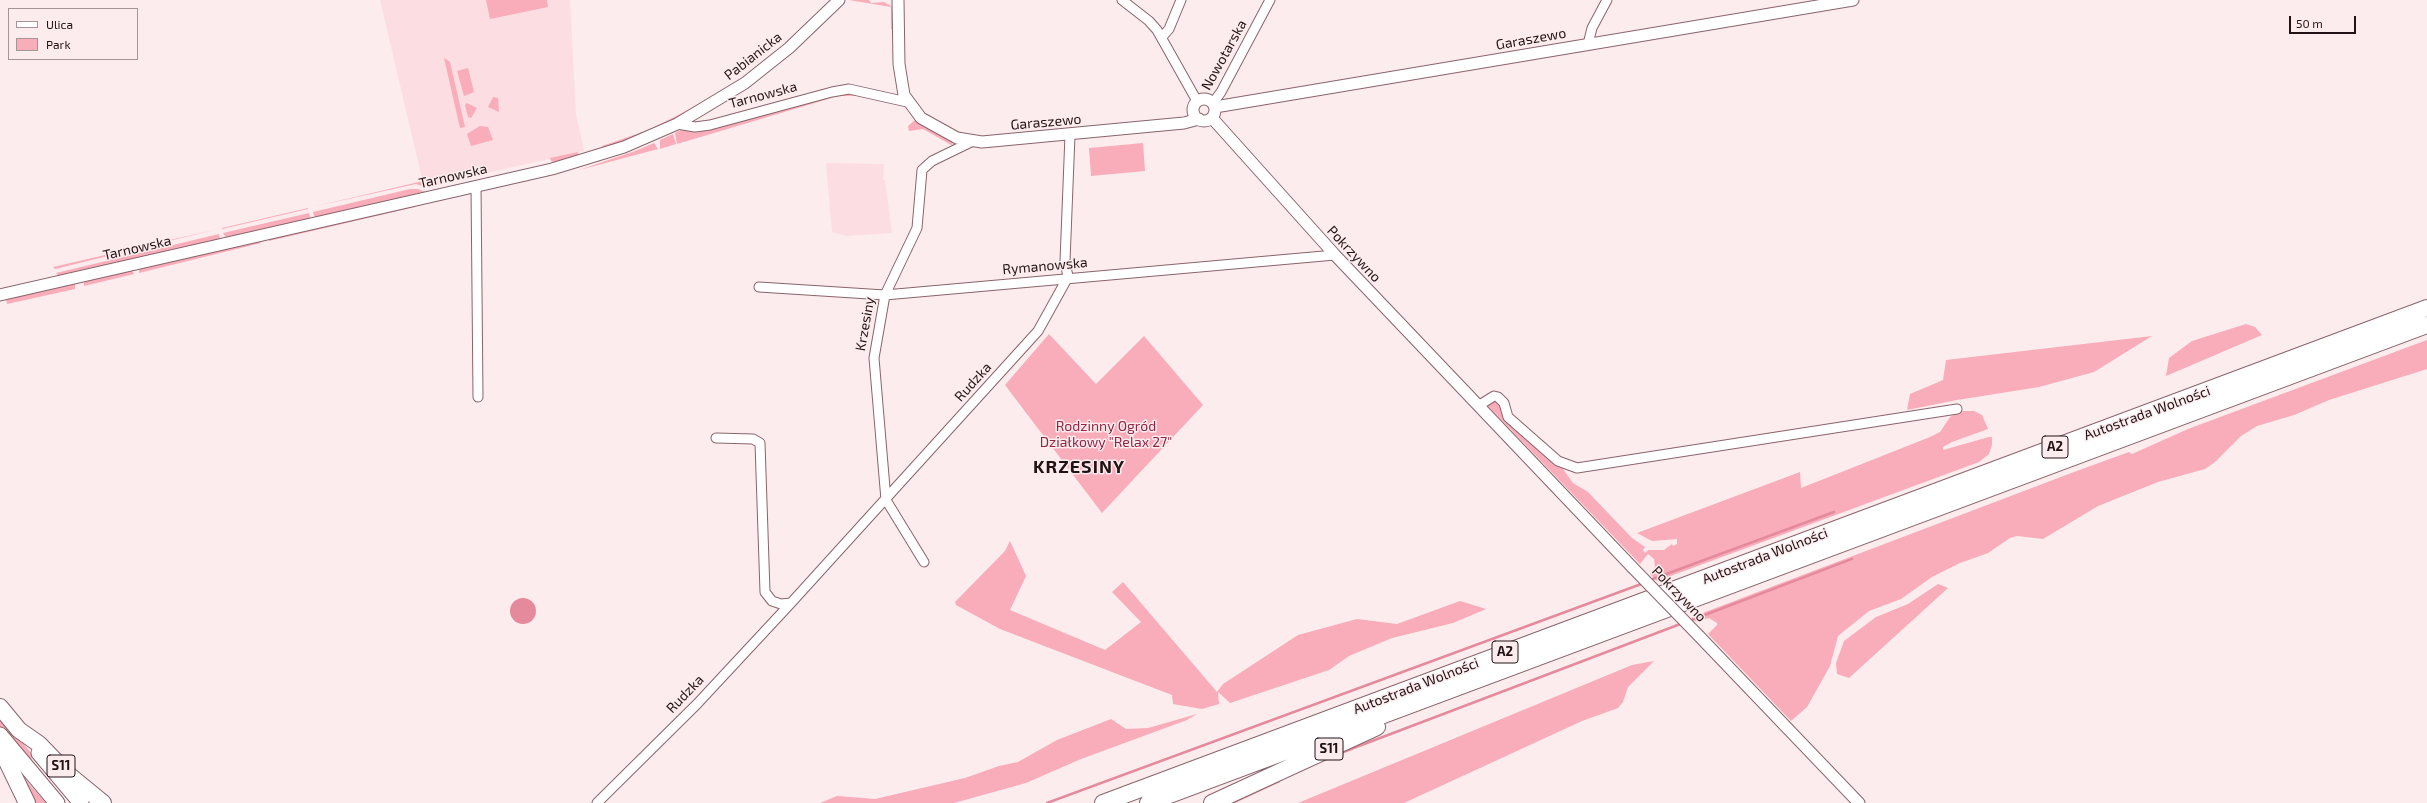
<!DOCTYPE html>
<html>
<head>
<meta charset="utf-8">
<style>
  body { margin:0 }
  #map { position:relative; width:2427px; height:803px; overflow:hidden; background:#fdecee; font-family:"Exo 2",sans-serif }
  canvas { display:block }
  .legend { position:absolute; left:8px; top:8px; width:130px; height:52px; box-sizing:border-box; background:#fdecee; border:1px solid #a59597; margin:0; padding:5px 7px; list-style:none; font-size:12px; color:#211315 }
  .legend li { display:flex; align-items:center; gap:8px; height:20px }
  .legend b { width:20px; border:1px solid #a59597 }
  .scale { position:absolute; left:2289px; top:16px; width:67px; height:18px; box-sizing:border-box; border:2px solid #211315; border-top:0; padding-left:5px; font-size:12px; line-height:14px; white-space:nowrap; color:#211315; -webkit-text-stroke:3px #fdecee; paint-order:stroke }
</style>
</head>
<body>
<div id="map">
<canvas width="2427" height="803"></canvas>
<ul class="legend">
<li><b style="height:5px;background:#fff"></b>Ulica</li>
<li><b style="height:11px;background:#f9acba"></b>Park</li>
</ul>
<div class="scale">50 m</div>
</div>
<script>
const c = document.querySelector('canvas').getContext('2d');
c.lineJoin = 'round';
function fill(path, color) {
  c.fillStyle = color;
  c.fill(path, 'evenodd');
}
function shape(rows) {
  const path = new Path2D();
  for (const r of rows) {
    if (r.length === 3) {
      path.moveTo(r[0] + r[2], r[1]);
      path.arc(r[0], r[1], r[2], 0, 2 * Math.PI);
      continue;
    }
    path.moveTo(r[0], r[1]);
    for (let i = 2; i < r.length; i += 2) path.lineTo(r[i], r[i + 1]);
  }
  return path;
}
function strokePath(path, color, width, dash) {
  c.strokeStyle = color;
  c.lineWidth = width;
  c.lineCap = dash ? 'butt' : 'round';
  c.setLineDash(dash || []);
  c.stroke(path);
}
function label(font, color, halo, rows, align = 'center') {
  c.font = font + ' "Exo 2",sans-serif';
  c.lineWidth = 3;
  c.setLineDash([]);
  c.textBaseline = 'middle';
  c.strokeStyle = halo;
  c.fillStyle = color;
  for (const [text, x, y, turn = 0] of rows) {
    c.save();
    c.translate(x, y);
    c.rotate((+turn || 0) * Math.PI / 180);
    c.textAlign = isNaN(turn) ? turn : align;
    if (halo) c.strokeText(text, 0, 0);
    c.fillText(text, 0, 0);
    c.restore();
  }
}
fill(shape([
  [380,0,570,0,576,114,584,151,424,187],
  [826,163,884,164,883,180,885,180,892,233,846,236,832,232]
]), '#fcdde2');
fill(shape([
  [486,0,547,0,548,7,490,19],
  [849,0,869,0,871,3,884,2,891,6,893,8,895,29,891,29,891,7],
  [444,58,450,62,465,127,460,128],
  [468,68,474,92,464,96,457,71],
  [845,93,864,96,838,96,677,144,675,133,681,130,694,131],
  [493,97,498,98,499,112,488,107],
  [703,102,704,104,663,126,604,149,602,146,651,129],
  [467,103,477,108,471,118,468,117,465,105],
  [916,119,952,142,953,146,923,129,909,131,908,126],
  [480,126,488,127,493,140,471,146,467,134],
  [673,134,676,144,660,149,660,140],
  [654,143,658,149,579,170,635,151],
  [1143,143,1145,171,1091,176,1089,148],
  [578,152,579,157,557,163,551,161,550,158],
  [423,181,425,187,416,184,312,207],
  [410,189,418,189,425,192,443,189,315,219,313,212],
  [409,205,415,207,269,241,269,238],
  [308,208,308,209,222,229,222,228],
  [309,213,311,220,227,239,223,233],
  [218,229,55,269,53,267],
  [219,234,220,239,60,278,56,273],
  [259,240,261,243,139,273,139,268],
  [132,270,134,274,84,286,84,281],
  [75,283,75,289,7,304,6,299],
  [2246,324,2255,327,2262,335,2166,376,2169,358,2192,341],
  [1049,334,1096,384,1144,336,1203,405,1102,513,1005,385],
  [2152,336,2094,372,2039,387,1957,400,1907,410,1910,394,1943,380,1946,360],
  [2427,340,2427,369,2329,400,2294,415,2257,426,2241,436,2215,462,2205,469,2158,482,2098,506,2043,539,2017,536,2010,538,1988,553,1960,563,1932,577,1901,599,1869,611,1838,636,1830,666,1807,707,1791,721,1708,634,1717,625,1717,623,1709,618,1696,622,1694,620,1853,560,1852,558,1693,619,1692,617,2074,472,2129,452,2132,454,2188,429],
  [1496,400,1501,405,1506,420,1561,466,1573,483,1588,492,1632,538,1645,547,1643,550,1645,553,1648,550,1664,550,1672,544,1673,546,1677,544,1677,539,1652,541,1637,533,1800,472,1801,488,1930,437,1940,432,1950,417,1960,411,1974,411,1982,415,1988,429,1952,442,1943,447,1943,450,1989,437,1992,437,1992,445,1989,454,1979,462,1657,581,1650,574,1655,567,1654,559,1648,554,1640,564,1638,562,1488,406],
  [1010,541,1026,576,1010,610,1105,650,1141,622,1112,592,1123,582,1217,692,1223,684,1298,635,1357,619,1397,624,1460,601,1486,609,1453,623,1392,638,1349,656,1329,670,1230,703,1218,692,1219,704,1202,709,1173,704,1172,695,1000,629,956,605,955,602,1005,551],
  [1938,584,1948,588,1849,678,1837,674,1836,663,1844,641,1876,617,1908,604],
  [1654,661,1628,687,1623,702,1618,708,1582,721,1404,803,1298,803,1632,665],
  [1197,714,1187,720,1081,759,1026,783,954,803,820,803,837,796,875,799,965,778,999,766,1018,762,1057,740,1111,719,1126,729,1148,728],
  [0,716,33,755,31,760,28,761,0,728],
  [22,777,24,778,46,803,31,803]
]), '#f9acba');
fill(shape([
  [523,611,13]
]), '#e58a9c');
strokePath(shape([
  [1650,580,1834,512],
  [1689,621,1852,559],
  [1330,757,1683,623],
  [1047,803,1644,583],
  [1232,803,1279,781]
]), '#e58a9c', 2.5);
const minor = shape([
  [1122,0,1149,21,1157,30,1197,101],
  [1162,37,1169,29,1181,0],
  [1588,44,1592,28,1607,0],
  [1213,103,1221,92,1270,0],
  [677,124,695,127,710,125,832,92,849,89,907,102],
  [476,186,478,397],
  [759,287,885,295,1335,255],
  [1478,406,1494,396,1498,397,1504,403,1508,417,1558,461,1577,468,1957,409],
  [716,438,753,439,760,443,765,592,772,601,781,604,791,603],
  [924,562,886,500,874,358,885,295,917,228,922,170,932,161,971,142],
  [597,803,697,704,791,603,1038,331,1068,277,1065,261,1070,135]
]);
const tertiary = shape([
  [898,0,899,64,904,95,921,118,957,138,982,142,1184,123,1199,119],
  [1204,110,11],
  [1215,107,1853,0],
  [1212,118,1335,255,1632,567],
  [0,295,552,169,624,147,677,124,745,83,789,48,839,0],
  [1699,636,1859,803]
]);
const trunk = shape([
  [0,735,57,803],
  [39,753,81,803]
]);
const motorway = shape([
  [0,707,19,730,39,744,70,776,103,803],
  [0,747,27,803],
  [1103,803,2427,308],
  [1148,803,2427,325],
  [1212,803,1377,727]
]);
strokePath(minor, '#89646b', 11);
strokePath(tertiary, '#89646b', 13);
strokePath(trunk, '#89646b', 17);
strokePath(motorway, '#89646b', 18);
strokePath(minor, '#fff', 9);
strokePath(tertiary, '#fff', 11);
strokePath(trunk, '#fff', 15);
strokePath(motorway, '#fff', 16);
const tertiaryBridge = shape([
  [1632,567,1699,636]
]);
strokePath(tertiaryBridge, '#89646b', 13, []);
strokePath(tertiaryBridge, '#fff', 11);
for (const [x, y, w] of [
  [2055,447,26],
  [1505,652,26],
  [1329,749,28],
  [61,766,28]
]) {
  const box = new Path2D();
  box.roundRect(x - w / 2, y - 11, w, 22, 3);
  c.fillStyle = '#fdecee';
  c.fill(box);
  strokePath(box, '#211315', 1);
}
label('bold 13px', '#211315', null, [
  ["A2",2055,447],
  ["A2",1505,652],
  ["S11",1329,749],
  ["S11",61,766]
]);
label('14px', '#211315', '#fdecee', [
  ["Garaszewo",1531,39,-10],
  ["Nowotarska",1224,55,-61],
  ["Pabianicka",753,56,-38],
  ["Tarnowska",763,95,-15],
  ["Garaszewo",1046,122,-5],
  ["Tarnowska",453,176,-13],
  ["Tarnowska",137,248,-13],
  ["Pokrzywno",1354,254,47],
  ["Rymanowska",1045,266,-5],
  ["Krzesiny",865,324,-80],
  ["Rudzka",973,382,-48],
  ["Autostrada Wolności",2147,413,-20],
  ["Autostrada Wolności",1765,556,-21],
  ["Pokrzywno",1679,594,46],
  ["Autostrada Wolności",1416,686,-21],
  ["Rudzka",685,694,-46]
]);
label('14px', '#8f2545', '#fdecee', [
  ["Rodzinny Ogród",1106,426],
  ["Działkowy \"Relax 27\"",1106,442]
]);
c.letterSpacing = '1px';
label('bold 18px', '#211315', '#fdecee', [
  ["KRZESINY",1079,467]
]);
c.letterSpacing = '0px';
</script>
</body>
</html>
